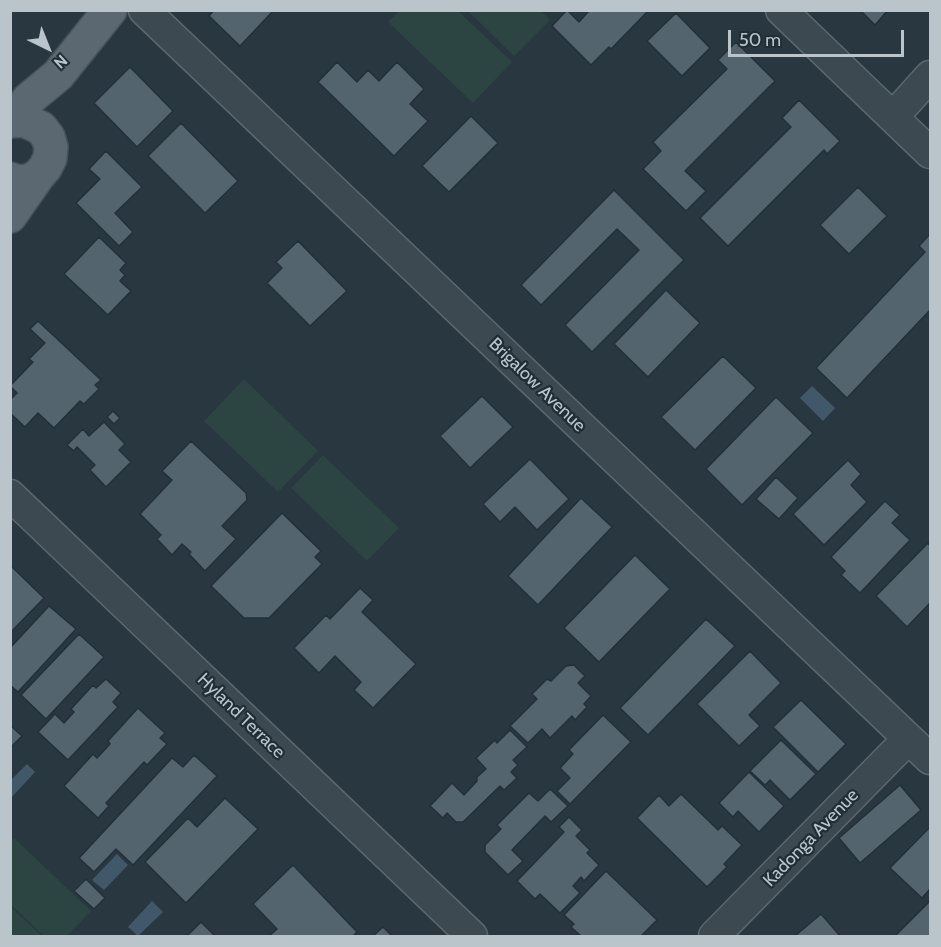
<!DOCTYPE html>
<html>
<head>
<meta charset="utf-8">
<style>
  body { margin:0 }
  #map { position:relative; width:941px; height:947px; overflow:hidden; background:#293741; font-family:Cabin,sans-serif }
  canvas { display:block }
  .frame { position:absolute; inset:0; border:12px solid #bac4cb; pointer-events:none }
  .north { position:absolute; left:18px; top:18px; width:60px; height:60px; -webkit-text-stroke:4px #212e36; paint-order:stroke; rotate:137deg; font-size:16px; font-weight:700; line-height:24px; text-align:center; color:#bac4cb }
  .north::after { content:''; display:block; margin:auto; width:21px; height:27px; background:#bac4cb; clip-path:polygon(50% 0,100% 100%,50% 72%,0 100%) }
  .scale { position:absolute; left:728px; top:30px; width:176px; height:27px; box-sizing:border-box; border:3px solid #bac4cb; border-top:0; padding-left:8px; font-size:18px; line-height:21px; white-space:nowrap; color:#bac4cb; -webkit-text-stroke:4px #212e36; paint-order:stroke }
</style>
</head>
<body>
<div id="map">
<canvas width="941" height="947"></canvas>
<div class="frame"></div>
<div class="north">N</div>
<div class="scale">50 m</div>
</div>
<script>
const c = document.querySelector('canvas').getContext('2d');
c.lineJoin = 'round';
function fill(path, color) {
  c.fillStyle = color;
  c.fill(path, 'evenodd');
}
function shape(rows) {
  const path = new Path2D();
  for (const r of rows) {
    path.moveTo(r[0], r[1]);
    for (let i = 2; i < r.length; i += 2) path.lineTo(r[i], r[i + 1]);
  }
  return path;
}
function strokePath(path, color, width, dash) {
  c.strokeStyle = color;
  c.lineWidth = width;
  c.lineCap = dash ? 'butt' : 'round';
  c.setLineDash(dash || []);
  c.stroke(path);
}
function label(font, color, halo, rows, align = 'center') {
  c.font = font + ' Cabin,sans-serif';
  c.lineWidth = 4.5;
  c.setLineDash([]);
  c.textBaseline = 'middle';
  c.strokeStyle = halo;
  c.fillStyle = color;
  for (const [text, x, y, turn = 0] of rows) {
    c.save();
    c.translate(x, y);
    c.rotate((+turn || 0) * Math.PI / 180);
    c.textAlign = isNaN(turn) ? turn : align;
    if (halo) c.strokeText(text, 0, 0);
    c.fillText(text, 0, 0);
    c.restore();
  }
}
fill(shape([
  [399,11,458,11,512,62,473,103,388,22],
  [468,11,541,11,550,20,514,56],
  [244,379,318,451,278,492,204,421],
  [323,455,399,528,367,561,291,488],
  [14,838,91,911,67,936,44,936,11,905,11,842],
  [10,907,11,907,42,936,11,936]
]), '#2c4442');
fill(shape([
  [812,386,835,408,823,421,800,398],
  [27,764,35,772,11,798,11,780],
  [117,854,128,865,104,890,92,880],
  [152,901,163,912,138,936,128,927]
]), '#405869');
const building = shape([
  [214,10,274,10,240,46,209,16,214,10],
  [567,10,579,22,588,12,587,10,649,10,611,49,609,47,591,65,552,26,567,10],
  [860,10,888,10,875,25,860,10],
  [676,13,710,48,682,76,647,41,676,13],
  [736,42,775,81,685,171,706,191,686,211,643,169,661,151,653,142,727,69,718,60,736,42],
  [337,62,357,82,368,70,379,81,397,62,424,89,410,104,428,121,394,156,318,82,337,62],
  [130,67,173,111,137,147,94,103,130,67],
  [799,100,840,141,827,154,824,150,728,246,700,218,791,127,782,118,799,100],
  [471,116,498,143,449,192,422,166,471,116],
  [181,123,238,181,205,213,148,156,181,123],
  [106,151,142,187,115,213,133,232,119,246,76,203,100,179,89,169,106,151],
  [858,187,887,216,849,254,820,225,858,187],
  [614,190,684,260,592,352,565,325,639,250,617,229,541,305,521,285,614,190],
  [930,234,930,310,847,398,816,368,925,252,919,246,930,234],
  [99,237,126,263,120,270,125,275,120,281,131,291,108,315,64,274,99,237],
  [298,241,347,291,310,326,267,283,282,268,276,262,298,241],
  [666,290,700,323,648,377,614,344,666,290],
  [38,321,101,380,95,385,99,389,84,404,80,401,54,428,38,413,25,427,10,413,10,400,17,393,10,386,33,362,29,359,45,343,30,329,38,321],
  [723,356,756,388,695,450,661,417,723,356],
  [482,396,513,427,470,468,440,436,482,396],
  [776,397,813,433,742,505,706,469,776,397],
  [113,411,120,418,114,424,107,417,113,411],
  [104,422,125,444,119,450,131,462,106,487,90,470,95,465,77,447,74,451,67,445,83,429,89,436,104,422],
  [191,441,246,493,247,500,222,526,236,539,205,571,189,554,191,552,182,544,172,555,157,539,161,535,140,514,172,480,162,471,191,441],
  [530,459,569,499,537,530,515,507,500,522,483,504,530,459],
  [848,460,861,474,851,485,867,502,824,545,793,514,848,460],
  [776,477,798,498,779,519,756,499,776,477],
  [581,498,612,527,538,605,508,576,581,498],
  [885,501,900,515,892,523,910,540,860,593,841,575,845,571,831,557,885,501],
  [282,513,321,551,315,557,322,564,269,618,244,618,211,586,282,513],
  [928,543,930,546,930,603,907,627,876,596,928,543],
  [635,555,670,589,599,662,564,628,635,555],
  [10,565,44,598,10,633,10,565],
  [360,588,373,600,362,612,416,664,373,708,354,690,361,682,335,656,319,673,294,648,326,615,330,619,360,588],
  [49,606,76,629,18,692,10,685,10,648,49,606],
  [706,619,735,646,648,735,620,708,706,619],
  [79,634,104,657,46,719,21,695,79,634],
  [750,651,781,683,749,715,760,726,739,746,697,704,750,651],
  [574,665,585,676,578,683,591,696,584,704,587,707,575,720,572,716,550,738,542,729,528,743,510,726,537,699,532,694,547,679,551,681,566,666,574,665],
  [106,679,121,693,113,702,118,707,68,760,38,732,55,714,64,723,74,712,71,709,93,685,96,688,106,679],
  [801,700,846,744,818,772,773,727,801,700],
  [138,708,165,733,160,738,167,744,147,765,144,762,106,803,109,806,98,818,64,786,93,754,97,758,110,744,108,741,138,708],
  [603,715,631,742,570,804,557,791,570,778,560,768,573,754,569,750,603,715],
  [10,725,22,736,10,748,10,725],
  [510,730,527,747,513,760,518,765,511,772,517,778,504,790,500,786,463,822,456,822,447,813,443,818,430,806,452,783,464,795,477,781,477,777,486,769,476,758,495,740,497,743,510,730],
  [781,740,816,774,790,800,770,780,765,785,750,771,781,740],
  [194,755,217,776,133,865,116,849,94,872,79,858,172,758,183,767,194,755],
  [749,772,784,806,759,832,738,811,733,817,719,803,749,772],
  [900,785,921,810,860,863,839,838,900,785],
  [550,789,568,806,551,822,545,816,512,850,523,861,508,875,485,852,485,845,501,829,497,825,529,793,538,801,550,789],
  [681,794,718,830,722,826,742,845,724,864,727,867,707,887,637,818,659,795,669,806,681,794],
  [225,798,258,829,186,903,145,862,188,818,197,827,225,798],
  [569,817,582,830,576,836,590,850,587,853,599,865,584,881,581,877,573,886,580,893,560,913,540,894,535,899,517,881,564,832,559,827,569,817],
  [929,828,930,829,930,889,922,898,890,868,929,828],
  [293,865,357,932,353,936,269,936,277,929,253,904,293,865],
  [606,871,657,920,641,936,581,936,571,927,574,924,564,915,606,871],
  [86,879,105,898,94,909,74,891,86,879],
  [930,901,930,936,895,936,930,901],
  [821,914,840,936,795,936,821,914],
  [201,922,214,935,213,936,187,936,201,922],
  [383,927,392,936,373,936,383,927]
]);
fill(building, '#54646e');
strokePath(building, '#243038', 1.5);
const minor = shape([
  [144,10,930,759],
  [781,10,930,153],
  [893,117,930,76],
  [10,495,472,936],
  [714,936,908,739]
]);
const major = shape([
  [13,120,29,99,58,75,110,10],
  [10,121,24,120,41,128,48,137,51,147,50,158,45,168,38,176,28,181,17,182,10,179],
  [10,216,38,176]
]);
strokePath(minor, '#5b676e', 33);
strokePath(major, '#47525a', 36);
strokePath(minor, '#3d4951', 30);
strokePath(major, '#5b6871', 33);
label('18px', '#bac4cb', '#212e36', [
  ["Brigalow Avenue",537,385,44],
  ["Hyland Terrace",241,716,44],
  ["Kadonga Avenue",811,838,-46]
]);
</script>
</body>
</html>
